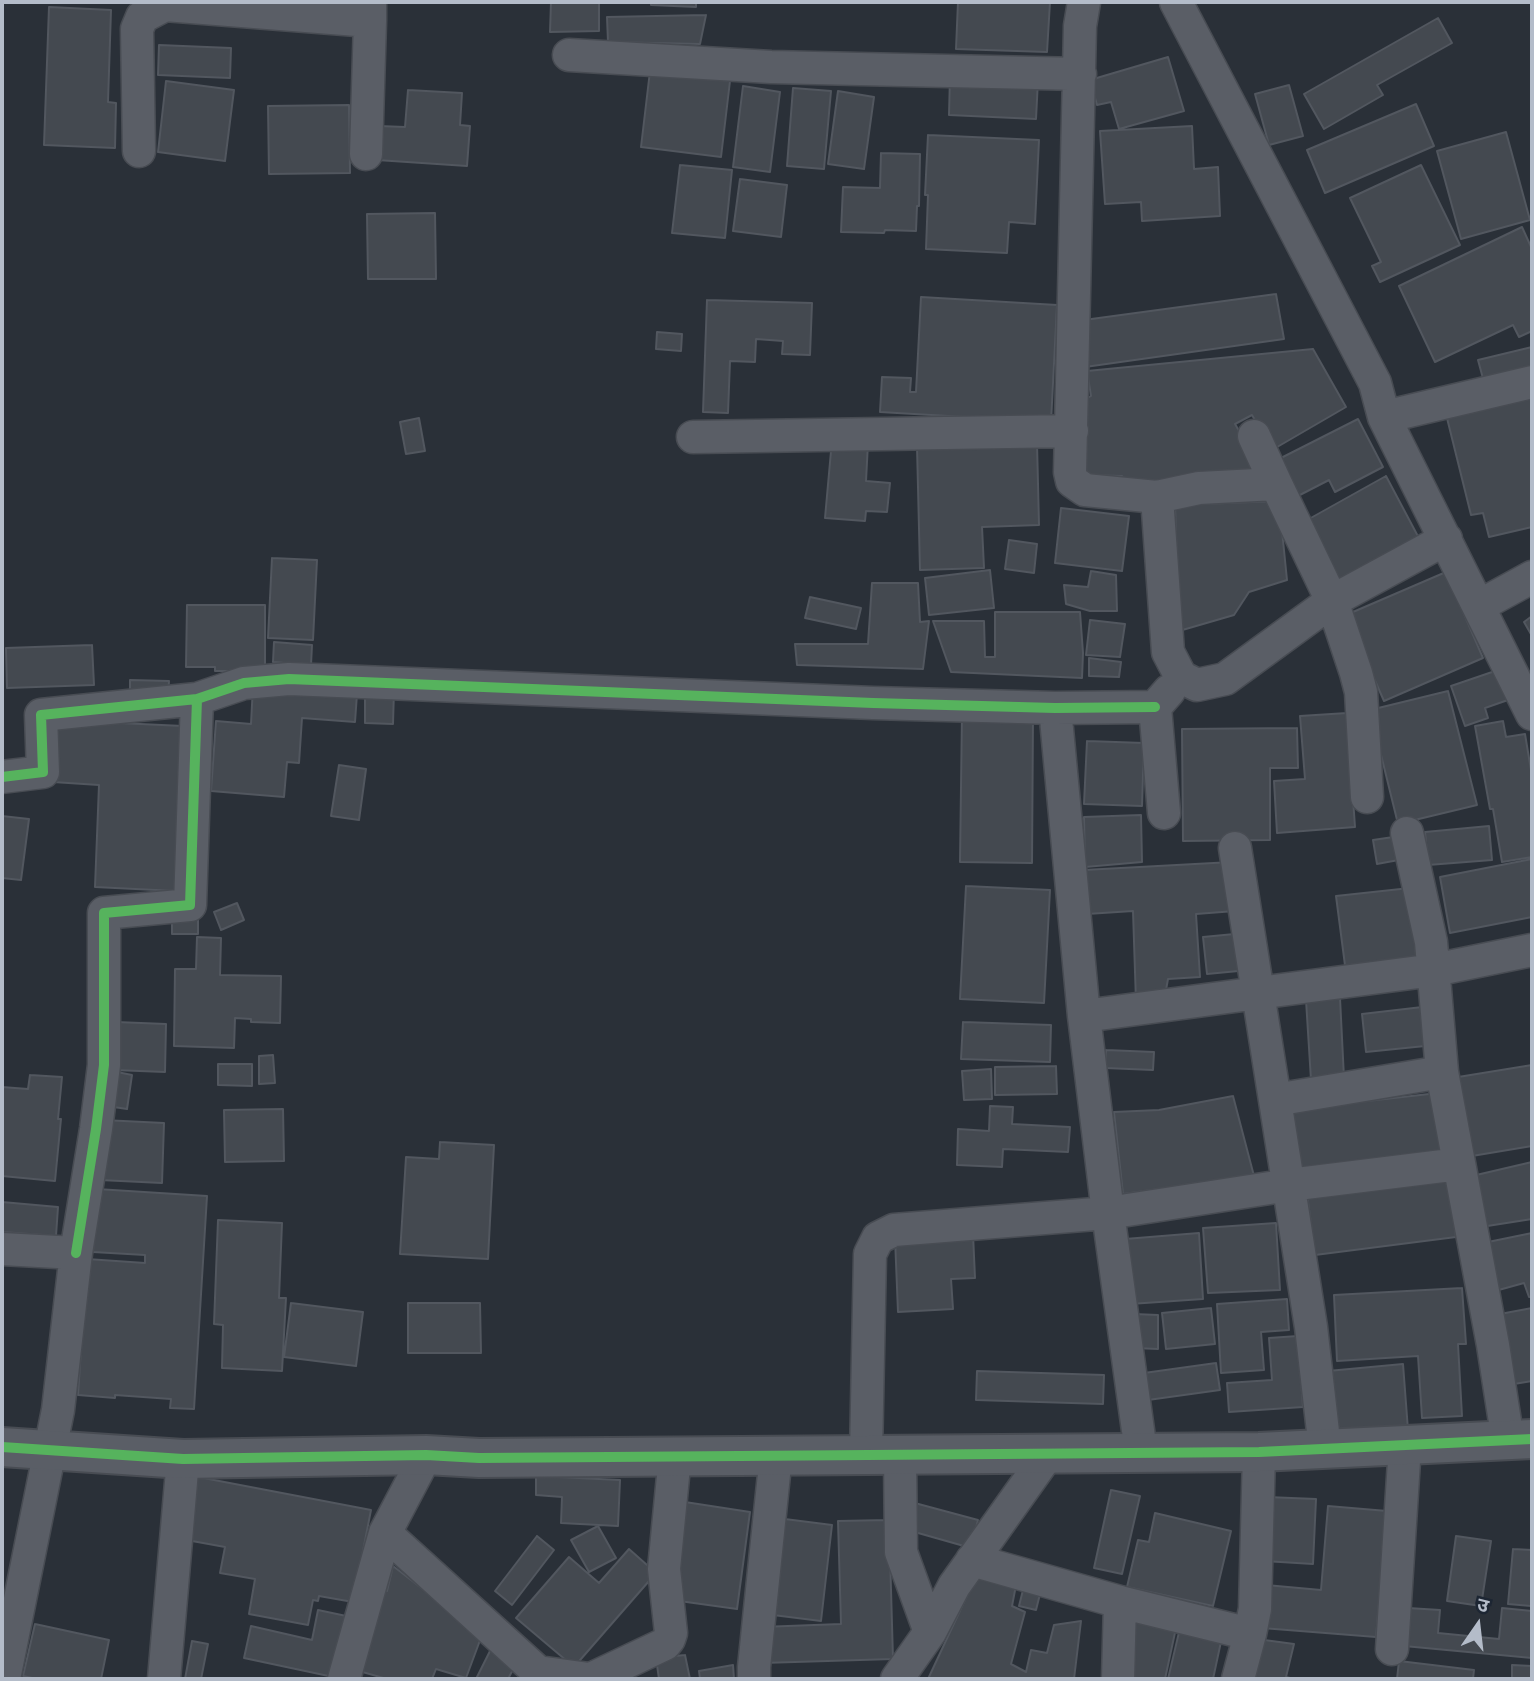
<!DOCTYPE html>
<html>
<head>
<meta charset="utf-8">
<style>
  body { margin:0 }
  #map { position:relative; width:1534px; height:1681px; overflow:hidden; background:#2a3038; font-family:"Public Sans","Noto Sans Devanagari",sans-serif }
  canvas { display:block }
  .frame { position:absolute; inset:0; border:4px solid #b4bcc9; pointer-events:none }
  .north { position:absolute; left:1443px; top:1590px; width:70px; height:70px; -webkit-text-stroke:5px #1d2633; paint-order:stroke; rotate:14deg; font-size:19px; font-weight:700; line-height:28px; text-align:center; color:#b4bcc9 }
  .north::after { content:''; display:block; margin:auto; width:24px; height:32px; background:#b4bcc9; clip-path:polygon(50% 0,100% 100%,50% 72%,0 100%) }
</style>
</head>
<body>
<div id="map">
<canvas width="1534" height="1681"></canvas>
<div class="frame"></div>
<div class="north">उ</div>
</div>
<script>
const c = document.querySelector('canvas').getContext('2d');
c.lineJoin = 'round';
function fill(path, color) {
  c.fillStyle = color;
  c.fill(path, 'evenodd');
}
function shape(rows) {
  const path = new Path2D();
  for (const r of rows) {
    path.moveTo(r[0], r[1]);
    for (let i = 2; i < r.length; i += 2) path.lineTo(r[i], r[i + 1]);
  }
  return path;
}
function strokePath(path, color, width, dash) {
  c.strokeStyle = color;
  c.lineWidth = width;
  c.lineCap = dash ? 'butt' : 'round';
  c.setLineDash(dash || []);
  c.stroke(path);
}
const building = shape([
  [551,2,599,2,599,31,550,32,551,2],
  [651,2,696,2,696,7,651,5,651,2],
  [958,2,1050,2,1047,52,956,49,958,2],
  [49,7,111,10,108,102,116,103,115,148,44,145,49,7],
  [706,15,700,44,608,42,607,17,706,15],
  [1438,18,1452,43,1377,85,1383,95,1324,129,1304,94,1438,18],
  [159,45,231,48,230,78,158,75,159,45],
  [1168,57,1184,111,1119,129,1111,102,1097,105,1090,80,1168,57],
  [650,71,730,81,721,157,641,147,650,71],
  [950,76,1038,80,1036,119,949,115,950,76],
  [166,81,234,90,225,161,158,152,166,81],
  [1289,85,1303,136,1269,145,1255,94,1289,85],
  [743,86,780,92,770,172,733,167,743,86],
  [793,88,831,91,824,169,787,166,793,88],
  [408,90,462,93,460,125,470,126,467,166,377,160,379,126,405,127,408,90],
  [838,91,874,97,864,169,828,164,838,91],
  [1416,104,1434,146,1325,193,1307,150,1416,104],
  [349,105,350,173,269,174,268,106,349,105],
  [1192,126,1194,169,1218,167,1220,216,1142,221,1141,202,1105,204,1100,131,1192,126],
  [1506,132,1530,220,1461,239,1437,151,1506,132],
  [928,135,1039,140,1035,224,1009,222,1007,253,926,249,928,195,925,195,928,135],
  [881,153,920,154,919,206,917,206,916,231,885,230,884,233,841,232,843,187,880,188,881,153],
  [680,165,732,170,725,238,672,233,680,165],
  [1421,165,1460,245,1380,282,1372,266,1381,262,1350,198,1421,165],
  [740,179,787,185,781,237,733,231,740,179],
  [435,213,436,279,368,279,367,214,435,213],
  [1522,227,1532,249,1532,331,1519,337,1513,325,1435,362,1399,286,1522,227],
  [1276,294,1284,339,1085,367,1084,320,1276,294],
  [921,297,1057,305,1051,422,880,412,882,377,911,378,910,392,916,392,921,297],
  [707,300,812,303,810,355,782,354,783,341,756,339,755,362,730,361,728,413,703,412,707,300],
  [657,332,682,334,681,351,656,349,657,332],
  [1532,347,1532,375,1485,386,1478,360,1532,347],
  [1313,349,1346,407,1272,450,1252,415,1235,424,1264,474,1128,487,1122,476,1085,475,1084,400,1091,396,1087,371,1313,349],
  [1532,389,1532,527,1489,537,1483,513,1471,515,1445,410,1532,389],
  [419,418,425,451,406,454,400,422,419,418],
  [1358,419,1383,467,1335,492,1329,480,1294,498,1275,461,1358,419],
  [832,440,868,443,866,481,890,483,887,512,866,511,865,521,825,518,832,440],
  [1037,443,1039,525,982,527,984,568,920,570,917,446,1037,443],
  [1386,476,1421,542,1338,586,1300,524,1386,476],
  [1279,501,1287,580,1249,592,1234,615,1179,631,1175,505,1279,501],
  [1061,508,1129,516,1122,571,1055,563,1061,508],
  [1009,540,1037,544,1034,573,1005,569,1009,540],
  [272,558,317,560,313,640,268,638,272,558],
  [990,570,994,608,929,615,925,578,990,570],
  [1091,571,1116,575,1117,611,1090,611,1066,604,1064,585,1088,587,1091,571],
  [1446,572,1483,658,1384,701,1346,615,1446,572],
  [872,583,918,583,920,622,929,621,923,669,797,665,795,644,868,644,872,583],
  [810,597,861,608,856,629,805,618,810,597],
  [187,605,265,605,265,671,215,671,215,667,186,667,187,605],
  [995,612,1080,612,1083,653,1082,678,951,672,933,621,984,621,985,657,995,657,995,612],
  [1532,616,1532,636,1524,622,1532,616],
  [1090,620,1125,624,1120,657,1086,655,1090,620],
  [274,642,312,645,311,665,273,662,274,642],
  [92,645,94,685,7,688,6,648,92,645],
  [1089,658,1121,662,1119,677,1089,676,1089,658],
  [1498,670,1508,700,1485,708,1488,718,1465,726,1451,686,1498,670],
  [130,680,169,681,168,696,130,694,130,680],
  [253,686,357,694,355,722,302,718,299,763,287,762,284,797,211,791,216,721,251,724,253,686],
  [365,689,394,690,393,724,365,723,365,689],
  [1448,691,1477,805,1398,824,1370,710,1448,691],
  [962,713,1033,714,1032,863,960,862,962,713],
  [1347,713,1355,827,1277,833,1274,781,1305,779,1300,716,1347,713],
  [55,720,183,726,176,891,95,887,99,785,53,782,55,720],
  [1503,721,1506,737,1525,734,1532,776,1532,857,1502,862,1493,809,1490,809,1475,726,1503,721],
  [1297,728,1298,768,1270,768,1270,840,1183,841,1182,729,1297,728],
  [1087,741,1144,743,1142,806,1084,804,1087,741],
  [339,765,366,769,359,820,331,816,339,765],
  [1141,815,1142,862,1085,867,1084,817,1141,815],
  [2,816,29,819,21,880,2,878,2,816],
  [1489,826,1492,860,1428,865,1425,832,1489,826],
  [1400,836,1404,859,1377,864,1373,840,1400,836],
  [1532,859,1532,917,1450,933,1440,877,1532,859],
  [1232,862,1235,911,1196,914,1200,977,1168,979,1164,1001,1136,1002,1133,911,1087,914,1084,870,1232,862],
  [966,886,1050,890,1044,1003,960,999,966,886],
  [1410,888,1417,966,1346,973,1336,896,1410,888],
  [237,903,244,920,221,930,214,912,237,903],
  [172,910,198,911,198,934,172,934,172,910],
  [1245,933,1249,970,1207,974,1203,937,1245,933],
  [197,937,221,938,220,975,281,976,280,1023,251,1022,251,1019,235,1018,234,1048,174,1046,175,969,196,969,197,937],
  [1340,998,1344,1078,1311,1080,1306,1000,1340,998],
  [1431,1006,1435,1045,1366,1052,1362,1014,1431,1006],
  [116,1022,166,1024,165,1072,114,1070,116,1022],
  [963,1022,1051,1025,1050,1062,961,1059,963,1022],
  [1106,1050,1154,1052,1153,1070,1105,1068,1106,1050],
  [273,1055,275,1083,259,1084,259,1056,273,1055],
  [218,1064,252,1064,252,1086,218,1085,218,1064],
  [1532,1065,1532,1146,1466,1157,1452,1078,1532,1065],
  [1056,1066,1057,1094,995,1095,995,1067,1056,1066],
  [991,1069,992,1099,964,1100,962,1071,991,1069],
  [112,1071,132,1075,127,1109,107,1106,112,1071],
  [30,1075,62,1077,58,1119,61,1119,55,1181,2,1176,2,1087,28,1089,30,1075],
  [1438,1093,1443,1153,1295,1172,1288,1110,1438,1093],
  [1233,1096,1254,1176,1123,1194,1114,1112,1159,1110,1233,1096],
  [990,1106,1013,1107,1012,1124,1070,1127,1068,1152,1003,1149,1002,1167,957,1165,958,1129,989,1131,990,1106],
  [283,1109,284,1161,225,1162,224,1110,283,1109],
  [103,1120,164,1123,162,1183,100,1180,103,1120],
  [440,1142,494,1145,488,1259,400,1254,406,1157,439,1159,440,1142],
  [1532,1162,1532,1219,1481,1227,1472,1176,1532,1162],
  [1448,1177,1456,1237,1315,1255,1307,1194,1448,1177],
  [97,1189,207,1196,194,1409,170,1408,171,1399,115,1395,115,1398,78,1395,87,1259,145,1263,145,1255,93,1252,97,1189],
  [2,1202,58,1207,56,1236,2,1232,2,1202],
  [218,1220,282,1223,279,1298,286,1298,282,1371,222,1368,223,1325,214,1324,218,1220],
  [1276,1223,1280,1290,1208,1293,1203,1228,1276,1223],
  [1199,1233,1203,1299,1130,1304,1125,1239,1199,1233],
  [1532,1233,1532,1297,1529,1297,1524,1283,1495,1291,1488,1242,1532,1233],
  [973,1234,975,1278,951,1279,953,1309,898,1312,895,1238,973,1234],
  [1462,1288,1466,1344,1458,1344,1462,1416,1422,1418,1418,1356,1337,1361,1334,1295,1462,1288],
  [1287,1299,1289,1330,1261,1332,1264,1370,1221,1373,1217,1304,1287,1299],
  [291,1303,363,1312,356,1366,284,1357,291,1303],
  [408,1303,480,1303,481,1353,408,1353,408,1303],
  [1211,1308,1215,1344,1166,1349,1162,1313,1211,1308],
  [1532,1308,1532,1381,1508,1385,1500,1314,1532,1308],
  [1134,1314,1158,1315,1158,1349,1134,1348,1134,1314],
  [1298,1336,1303,1407,1229,1412,1227,1383,1272,1380,1269,1338,1298,1336],
  [1216,1363,1220,1390,1148,1400,1144,1373,1216,1363],
  [1403,1364,1408,1430,1333,1436,1328,1371,1403,1364],
  [977,1371,1104,1375,1103,1404,976,1400,977,1371],
  [193,1476,371,1510,353,1602,319,1596,318,1601,313,1600,308,1625,249,1614,255,1579,220,1573,225,1547,181,1539,193,1476],
  [536,1476,620,1480,618,1526,561,1523,562,1497,536,1495,536,1476],
  [1111,1490,1140,1496,1122,1574,1094,1568,1111,1490],
  [1267,1497,1316,1499,1313,1564,1264,1561,1267,1497],
  [685,1502,750,1512,737,1609,672,1600,685,1502],
  [911,1502,978,1520,971,1548,904,1529,911,1502],
  [1328,1506,1387,1511,1376,1637,1262,1628,1266,1585,1321,1590,1328,1506],
  [1155,1513,1231,1531,1213,1606,1127,1587,1138,1540,1149,1542,1155,1513],
  [777,1518,832,1525,821,1621,765,1614,777,1518],
  [889,1520,893,1659,762,1663,761,1627,841,1624,838,1521,889,1520],
  [598,1526,616,1558,589,1572,571,1540,598,1526],
  [537,1536,554,1550,512,1605,495,1591,537,1536],
  [1456,1536,1491,1541,1481,1606,1447,1601,1456,1536],
  [629,1549,656,1573,574,1667,516,1618,569,1557,599,1583,629,1549],
  [1513,1549,1532,1550,1531,1606,1508,1604,1513,1549],
  [393,1566,482,1635,466,1678,436,1669,432,1679,387,1679,352,1669,377,1588,387,1591,393,1566],
  [979,1570,1017,1580,1012,1606,1025,1612,1011,1664,1026,1672,1031,1650,1047,1653,1054,1625,1081,1621,1074,1679,928,1679,979,1570],
  [1024,1586,1041,1590,1036,1610,1019,1606,1024,1586],
  [1408,1608,1440,1610,1438,1633,1499,1639,1502,1608,1532,1611,1532,1658,1404,1646,1408,1608],
  [318,1610,351,1617,338,1678,244,1658,251,1626,312,1640,318,1610],
  [1136,1620,1176,1628,1165,1679,1123,1679,1136,1620],
  [35,1624,109,1640,101,1679,37,1679,23,1676,35,1624],
  [1180,1628,1222,1637,1213,1679,1168,1679,1180,1628],
  [1257,1639,1294,1644,1286,1677,1294,1679,1246,1679,1257,1639],
  [192,1641,208,1644,201,1679,185,1679,192,1641],
  [493,1645,519,1658,508,1679,476,1679,493,1645],
  [685,1655,690,1679,659,1679,656,1658,685,1655],
  [1399,1661,1474,1670,1473,1679,1397,1679,1399,1661],
  [733,1665,734,1679,700,1679,699,1671,733,1665],
  [1512,1665,1532,1666,1532,1679,1512,1679,1512,1665]
]);
fill(building, '#444950');
strokePath(building, '#52575f', 2);
const minor = shape([
  [165,2,165,5,370,21,370,2],
  [1084,2,1080,26,1070,472,1072,481,1085,490,1157,497],
  [1176,2,1375,383,1384,417,1532,714],
  [569,55,771,67,1080,74],
  [139,151,137,29,142,17,165,5],
  [366,154,370,21],
  [1384,417,1532,382],
  [1254,436,1276,484,1199,488,1157,497,1168,652,1181,677,1197,685,1225,679,1332,601,1446,539],
  [693,437,1072,431],
  [1276,484,1332,601,1356,673,1361,692,1367,797],
  [1479,606,1532,577],
  [197,699,244,683,289,679,873,703,1055,708,1155,707],
  [1055,708,1084,1016,1108,1213,1141,1452],
  [2,777,43,772,41,715,197,699,190,905,104,913,104,1065,96,1129,76,1253],
  [1164,813,1155,707,1169,691],
  [1407,833,1431,942,1442,1072,1493,1345,1508,1441],
  [1084,1016,1258,993,1235,848],
  [1275,1100,1442,1072],
  [2,1249,76,1253,58,1410,4,1679],
  [1325,1449,1311,1327,1258,993,1434,970,1532,950],
  [866,1455,870,1254,878,1238,894,1230,1108,1213,1289,1185,1459,1164],
  [900,1455,901,1552,930,1632],
  [385,1533,538,1672,589,1679],
  [972,1560,1120,1602],
  [1392,1649,1405,1445],
  [164,1679,183,1459],
  [344,1679,385,1533,426,1455],
  [591,1679,665,1644,669,1639,671,1633,664,1569,675,1456],
  [754,1679,754,1667,776,1455],
  [897,1679,930,1632,954,1586,1048,1454],
  [1118,1679,1120,1602,1250,1634],
  [1238,1679,1250,1634,1255,1609,1259,1452]
]);
const tertiary = shape([
  [2,1447,183,1459,426,1455,479,1458,1259,1452,1532,1439]
]);
strokePath(minor, '#484c53', 35);
strokePath(tertiary, '#484c53', 42);
strokePath(minor, '#5a5e66', 32);
strokePath(tertiary, '#5a5e66', 38);
strokePath(shape([
  [197,699,244,683,289,679,873,703,1055,708,1155,707],
  [2,777,43,772,41,715,197,699,190,905,104,913,104,1065,96,1129,76,1253],
  [2,1447,183,1459,426,1455,479,1458,1259,1452,1532,1439]
]), '#56b35d', 10);
</script>
</body>
</html>
